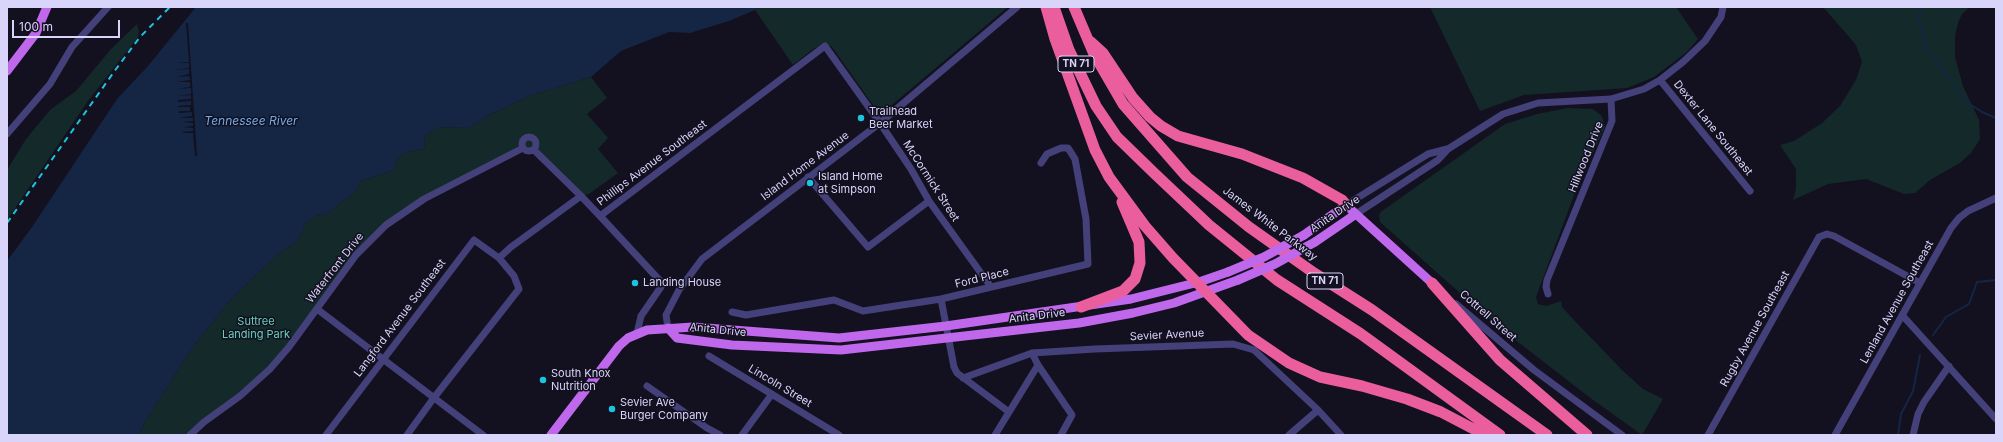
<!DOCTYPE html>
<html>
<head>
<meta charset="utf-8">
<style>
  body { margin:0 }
  #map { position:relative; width:2003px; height:442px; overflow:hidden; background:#131020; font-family:Inter,sans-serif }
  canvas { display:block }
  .frame { position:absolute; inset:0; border:8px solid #d9d4fa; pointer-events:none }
  .scale { position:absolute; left:12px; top:20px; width:108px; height:18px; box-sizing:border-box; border:2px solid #d9d4fa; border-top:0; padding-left:5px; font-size:12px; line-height:14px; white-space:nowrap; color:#d9d4fa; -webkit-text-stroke:3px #131020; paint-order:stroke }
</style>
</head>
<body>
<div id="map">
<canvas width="2003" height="442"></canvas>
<div class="frame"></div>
<div class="scale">100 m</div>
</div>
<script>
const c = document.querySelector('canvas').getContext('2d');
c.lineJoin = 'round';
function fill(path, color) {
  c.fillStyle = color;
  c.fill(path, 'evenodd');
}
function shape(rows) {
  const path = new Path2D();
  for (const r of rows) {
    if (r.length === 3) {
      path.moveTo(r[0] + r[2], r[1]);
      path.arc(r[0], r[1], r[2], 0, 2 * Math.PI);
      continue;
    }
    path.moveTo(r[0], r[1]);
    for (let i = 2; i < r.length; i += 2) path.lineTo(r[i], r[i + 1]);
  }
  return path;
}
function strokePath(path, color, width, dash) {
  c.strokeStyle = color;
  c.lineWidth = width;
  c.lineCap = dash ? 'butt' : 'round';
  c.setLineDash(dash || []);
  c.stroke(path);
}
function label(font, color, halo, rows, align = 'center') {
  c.font = font + ' Inter,sans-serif';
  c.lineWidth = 3;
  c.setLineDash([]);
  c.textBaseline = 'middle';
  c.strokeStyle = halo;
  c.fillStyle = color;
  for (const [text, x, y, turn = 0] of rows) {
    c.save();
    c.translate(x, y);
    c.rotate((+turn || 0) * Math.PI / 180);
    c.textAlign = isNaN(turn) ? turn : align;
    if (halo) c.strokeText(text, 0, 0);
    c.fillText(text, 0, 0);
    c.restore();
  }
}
fill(shape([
  [762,7,1008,7,880,115,832,47,826,43,813,49,793,65,755,10],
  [1430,7,1676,7,1698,39,1687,52,1654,77,1627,88,1524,95,1480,111],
  [1823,7,1970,7,1962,14,1958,23,1955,36,1955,57,1963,86,1979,120,1980,139,1971,153,1960,163,1930,180,1915,193,1904,194,1866,179,1828,184,1793,200,1796,188,1796,169,1780,145,1794,141,1822,123,1840,106,1856,80,1862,62,1856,45],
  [137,24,139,31,138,37,88,101,7,220,7,170,26,139,50,110,76,91,111,49],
  [591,77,607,98,587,114,608,138,598,149,618,173,589,194,581,196,532,151,525,150,424,199,366,244,280,358,190,435,139,435,144,423,193,347,231,299,279,253,295,243,302,232,305,223,316,216,326,214,354,193,361,181,395,170,396,160,406,152,424,149,425,135,439,127,468,128,491,114,532,95],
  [1568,108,1593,109,1602,116,1605,127,1579,182,1536,297,1538,304,1546,306,1561,301,1562,307,1574,320,1623,371,1643,389,1663,399,1642,435,1589,397,1496,325,1380,222,1379,214,1382,211,1505,124,1537,114]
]), '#142929');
fill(shape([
  [196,7,762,7,729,21,690,33,669,32,621,51,591,77,532,95,491,114,468,128,439,127,425,135,424,149,406,152,396,160,395,170,361,181,354,193,326,214,316,216,305,223,302,232,295,243,279,253,231,299,193,347,144,423,139,435,7,435,7,261,32,227,117,99,148,66]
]), '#152644');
fill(shape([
  [186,23,188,23,197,156,195,156,193,133,183,133,183,132,193,131,193,128,183,127,193,126,193,123,182,122,193,121,193,118,179,118,192,116,192,112,179,113,179,111,190,111,190,107,178,107,178,106,191,105,191,101,178,102,178,100,191,99,191,95,177,96,191,94,191,88,176,89,190,87,190,82,176,82,190,80,189,76,176,77,189,74,189,69,175,70,189,68,189,63,176,63,189,62]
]), '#131020');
strokePath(shape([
  [1921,7,1919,20,1926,48,1968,103,1982,112,1996,118],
  [1933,335,1946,317,1969,304,1977,282,1996,280],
  [1898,435,1901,414,1913,391,1920,355]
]), '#152644', 2);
strokePath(shape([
  [1660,80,1750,191],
  [7,134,50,84,72,47,108,7],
  [529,144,7],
  [534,150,581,196],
  [808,177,868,247,929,201],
  [1346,205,1428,154,1447,149],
  [1356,214,1438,160,1448,149,1503,114,1538,103,1611,99,1644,89,1660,80,1683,62,1705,41,1721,17,1723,7],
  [600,216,663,284,641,316,637,333],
  [499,258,511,247,581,196,600,216,825,46,880,123,911,169,929,201,991,287],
  [1548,294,1546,287,1547,280,1612,121,1611,99],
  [941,299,954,367,957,373,1009,412],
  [1456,304,1534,370,1622,435],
  [317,309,483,435],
  [732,312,746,315,834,300,863,311,941,299,1088,264,1086,219,1075,159,1068,148,1061,148,1047,154,1041,163],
  [1902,315,1996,419],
  [668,328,666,315,679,290,702,259,880,123,1017,7],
  [1032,353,1038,365,1072,415,1061,435],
  [709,356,839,435],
  [963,378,1032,353,1095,349,1233,344,1254,350,1318,410,1341,435],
  [647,386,707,428,720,435],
  [190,435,204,422,240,396,270,369,289,347,356,255,386,225,424,199,523,148],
  [326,435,474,240,499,258,514,276,519,289,433,399,407,435],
  [742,435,772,394],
  [995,435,1038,365],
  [1289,435,1318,410],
  [1708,435,1819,237,1827,234,1834,236,1920,283],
  [1835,435,1951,228,1959,218,1968,211,1996,198],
  [1913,435,1918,414,1924,402,1949,366]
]), '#444079', 7);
strokePath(shape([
  [7,71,36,33,47,7],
  [1304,235,1346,205,1432,283],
  [1315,242,1356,214],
  [668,328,677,338,732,345,841,350,1079,323,1133,313,1174,303,1238,280],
  [551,435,619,346,628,338,647,330,693,327,839,338,946,326,1131,299,1199,282,1228,272]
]), '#bf68ec', 9);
strokePath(shape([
  [1046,7,1055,39,1095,150,1109,177,1145,226,1173,258,1248,335,1289,363,1320,377,1362,386,1407,399,1441,412,1485,435],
  [1054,7,1069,50,1096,106,1117,137,1153,172,1209,225,1277,280,1361,334,1500,435],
  [1074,7,1094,54,1123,104,1187,177,1249,227,1314,273,1372,310,1547,435],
  [1091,42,1103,53,1133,98,1150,117,1161,126,1178,136,1242,154,1303,178,1342,200,1346,205],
  [1432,283,1500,360,1587,435],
  [1081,307,1123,291,1135,279,1140,263,1139,242,1122,202]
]), '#eb5e9d', 11);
strokePath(shape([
  [7,223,116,69,140,37,170,7]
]), '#1cc4dd', 2, [6, 5]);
strokePath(shape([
  [1228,272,1264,257,1304,235],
  [1238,280,1275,264,1315,242]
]), '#bf68ec', 9);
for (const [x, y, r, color] of [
  [861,118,4,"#1cc4dd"],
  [810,183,4,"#1cc4dd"],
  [635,283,4,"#1cc4dd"],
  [543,380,4,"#1cc4dd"],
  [612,409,4,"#1cc4dd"]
]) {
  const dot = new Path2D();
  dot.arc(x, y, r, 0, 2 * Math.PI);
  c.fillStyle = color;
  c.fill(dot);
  strokePath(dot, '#131020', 1.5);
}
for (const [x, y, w] of [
  [1076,64,36],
  [1325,281,36]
]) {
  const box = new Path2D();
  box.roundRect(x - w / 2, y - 8, w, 16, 3);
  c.fillStyle = '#131020';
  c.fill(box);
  strokePath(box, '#d9d4fa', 1);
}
label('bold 10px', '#d9d4fa', null, [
  ["TN 71",1076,64],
  ["TN 71",1325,281]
]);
label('11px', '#d9d4fa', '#131020', [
  ["Trailhead",869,112],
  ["Beer Market",869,125],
  ["Island Home",818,177],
  ["at Simpson",818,190],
  ["Landing House",643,283],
  ["South Knox",551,374],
  ["Nutrition",551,387],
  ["Sevier Ave",620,403],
  ["Burger Company",620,416]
], 'left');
label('11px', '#d9d4fa', '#131020', [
  ["Dexter Lane Southeast",1713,128,51],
  ["Hillwood Drive",1586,157,-68],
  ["Phillips Avenue Southeast",652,163,-37],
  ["Island Home Avenue",805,166,-37],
  ["McCormick Street",931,181,57],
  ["Anita Drive",1335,214,-34],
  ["James White Parkway",1270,224,37],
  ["Waterfront Drive",335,268,-52],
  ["Ford Place",982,278,-14],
  ["Lenland Avenue Southeast",1897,302,-61],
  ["Anita Drive",1037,316,-7],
  ["Cottrell Street",1488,316,41],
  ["Langford Avenue Southeast",400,318,-53],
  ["Rugby Avenue Southeast",1755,329,-61],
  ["Anita Drive",718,330,6],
  ["Sevier Avenue",1167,335,-3],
  ["Lincoln Street",780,386,31]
]);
label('11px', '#69d0ba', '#131020', [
  ["Suttree",256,322],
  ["Landing Park",256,335]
]);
label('italic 12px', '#6faeed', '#131020', [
  ["Tennessee River",251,121]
]);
</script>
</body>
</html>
